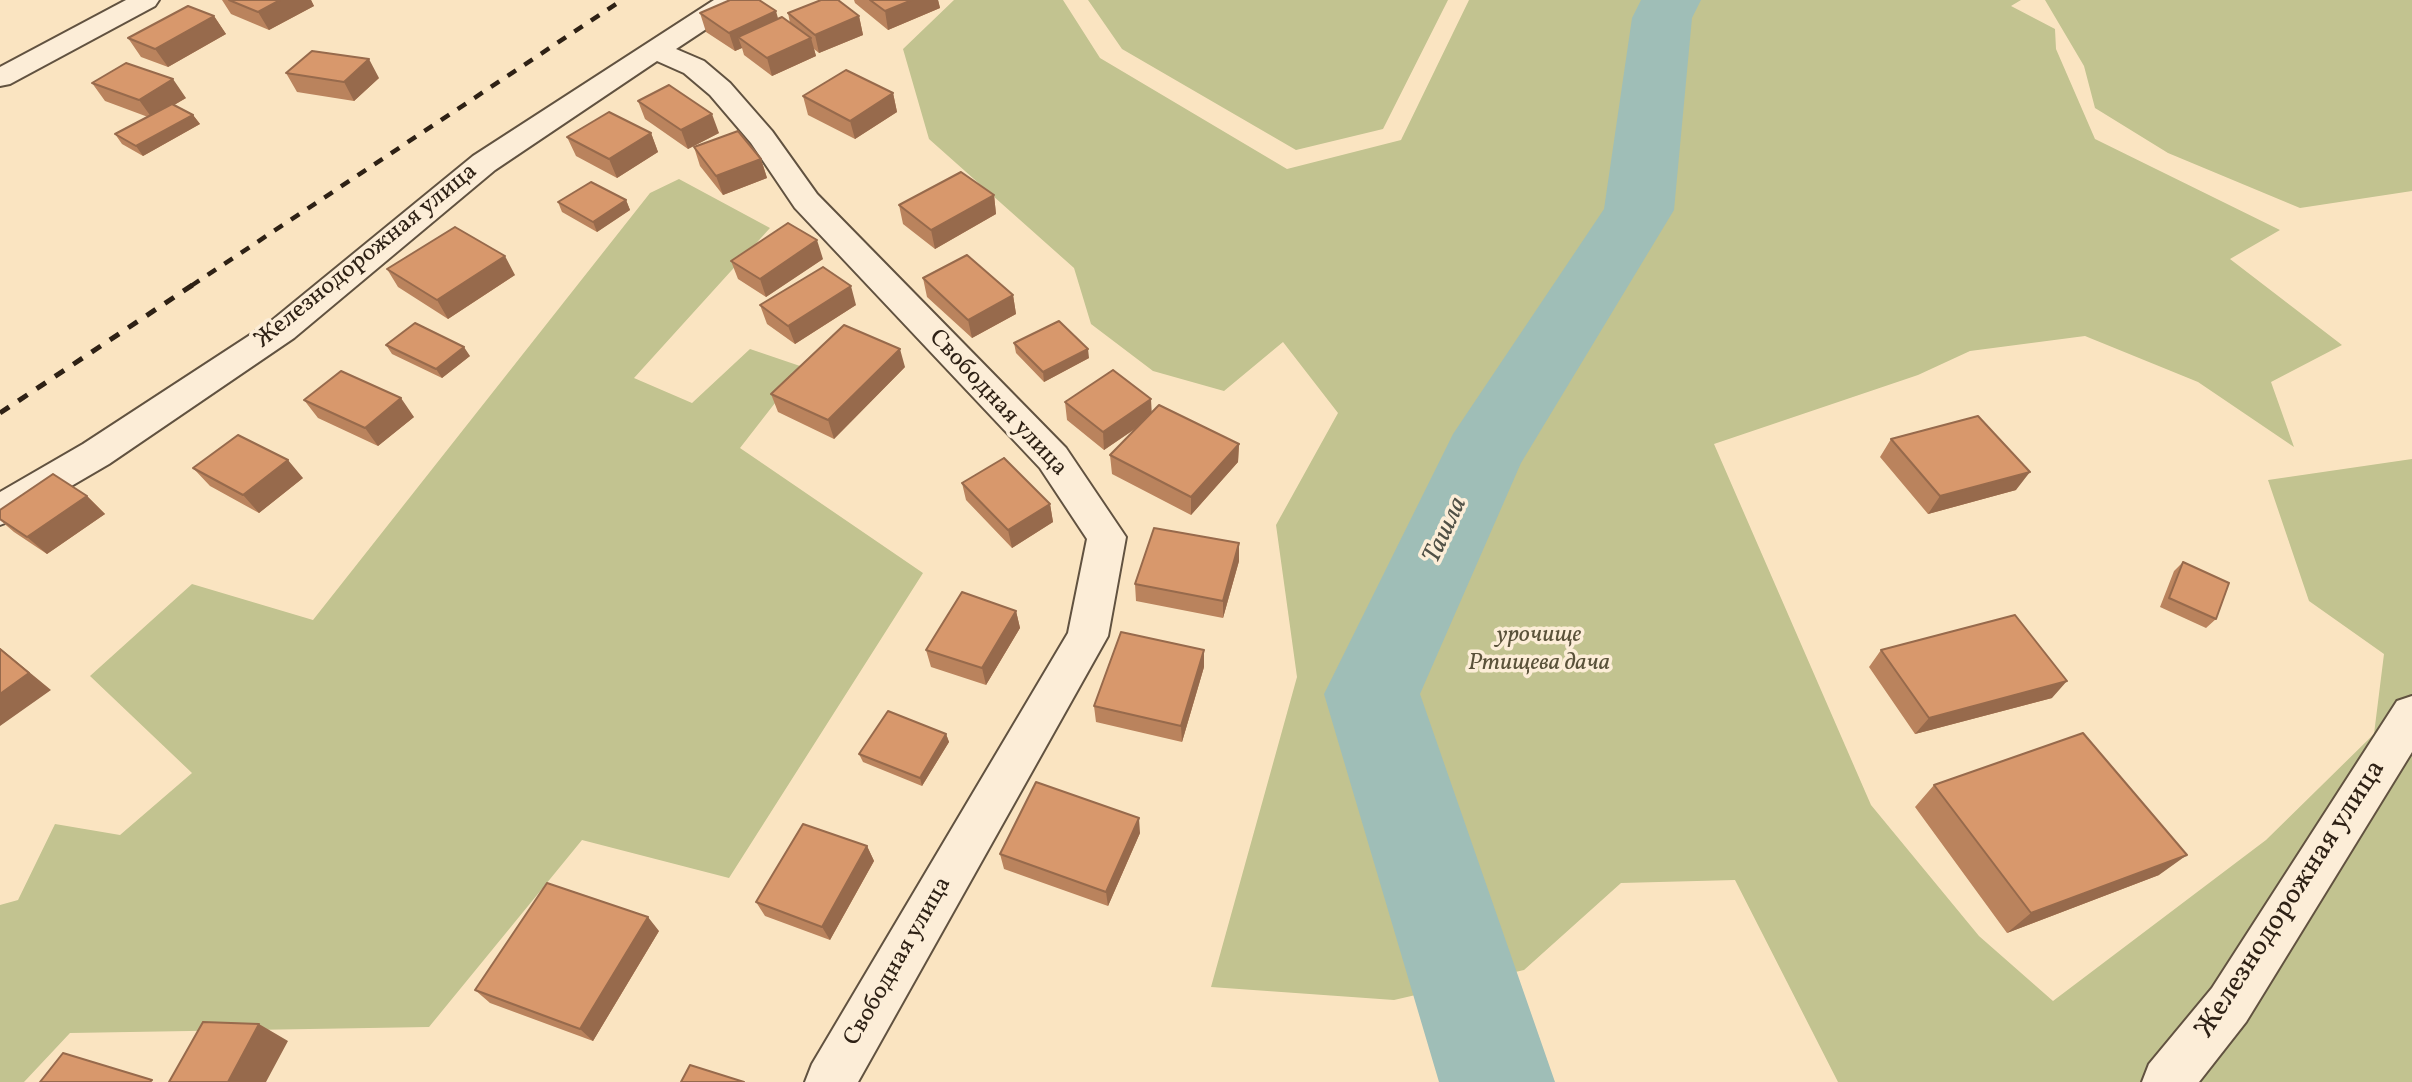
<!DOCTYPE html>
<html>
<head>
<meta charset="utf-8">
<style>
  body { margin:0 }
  canvas { display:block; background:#fae4c1 }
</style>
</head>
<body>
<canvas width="2412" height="1082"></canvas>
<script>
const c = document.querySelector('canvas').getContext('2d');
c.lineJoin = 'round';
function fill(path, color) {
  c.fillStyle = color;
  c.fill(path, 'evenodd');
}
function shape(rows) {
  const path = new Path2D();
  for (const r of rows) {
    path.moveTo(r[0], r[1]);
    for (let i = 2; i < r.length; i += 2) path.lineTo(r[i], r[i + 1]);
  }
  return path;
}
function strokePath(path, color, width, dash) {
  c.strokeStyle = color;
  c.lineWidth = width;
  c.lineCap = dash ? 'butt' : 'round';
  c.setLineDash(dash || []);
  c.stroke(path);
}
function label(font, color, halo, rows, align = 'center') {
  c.font = font + ' Vollkorn,serif';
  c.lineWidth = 7;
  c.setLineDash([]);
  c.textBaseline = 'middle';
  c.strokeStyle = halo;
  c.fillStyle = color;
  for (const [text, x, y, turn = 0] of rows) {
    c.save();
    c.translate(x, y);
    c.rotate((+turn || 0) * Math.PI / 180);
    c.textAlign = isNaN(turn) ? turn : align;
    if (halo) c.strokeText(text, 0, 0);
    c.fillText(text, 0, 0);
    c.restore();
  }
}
fill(shape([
  [954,0,1063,0,1100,58,1287,169,1401,140,1469,0,2021,0,2011,6,2055,29,2056,49,2095,139,2280,230,2230,259,2342,345,2271,382,2294,447,2198,382,2085,336,1970,351,1918,375,1714,444,1871,805,1979,936,2053,1001,2266,840,2374,734,2384,654,2309,601,2268,480,2412,459,2412,1082,1838,1082,1735,880,1621,883,1524,970,1394,1000,1211,987,1297,677,1276,525,1338,413,1283,342,1224,391,1153,371,1091,324,1074,268,929,139,903,49],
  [1088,0,1448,0,1383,129,1296,150,1122,49],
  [2045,0,2412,0,2412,191,2300,208,2168,153,2095,108,2084,66],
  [679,179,770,228,634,378,692,403,750,349,803,367,740,448,923,573,729,878,582,840,429,1027,70,1033,24,1082,0,1082,0,905,18,900,55,824,120,835,192,773,90,676,192,584,313,620,650,193]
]), '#c2c390');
fill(shape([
  [1641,0,1701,0,1692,18,1674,210,1521,463,1420,694,1555,1082,1439,1082,1324,694,1453,434,1604,209,1632,18,1641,0]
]), '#9fbeb7');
const minor = shape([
  [714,0,745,0,741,6,676,49,704,61,730,83,772,131,817,194,1066,448,1126,537,1108,636,858,1082,805,1082,812,1064,1068,633,1087,539,1040,468,795,208,751,143,710,95,684,73,657,61,495,170,294,338,109,464,13,520,0,525,0,492,83,444,270,322,473,156,714,0],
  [2412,696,2412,752,2246,1022,2199,1082,2142,1082,2149,1064,2212,988,2397,701,2412,696]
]);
const tertiary = shape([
  [126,0,159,0,155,6,10,84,0,86,0,67,126,0]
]);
strokePath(minor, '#615240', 4);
strokePath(tertiary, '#615240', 4);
fill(minor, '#fcedd7');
fill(tertiary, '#fcedd7');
strokePath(shape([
  [191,286,622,0]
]), '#2e2115', 4.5, [10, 10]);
strokePath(shape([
  [0,413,194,284]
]), '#2e2115', 5, [11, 11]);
fill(shape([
  [222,0,311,0,314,6,269,30,231,14],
  [854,0,938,0,940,8,888,30,855,3],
  [700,13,778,19,790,23,788,13,859,16,863,35,819,53,814,49,816,56,772,76,744,55,742,48,735,51,706,32],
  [214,16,226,34,168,67,141,57,128,38],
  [286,73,379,78,354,101,297,92],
  [92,83,186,98,174,105,193,115,200,124,143,156,122,144,115,134,148,117,105,101],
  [893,93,897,112,855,139,808,115,803,96],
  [638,101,719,133,688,149,645,119],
  [651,133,658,152,617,178,576,156,567,137],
  [694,147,761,159,767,178,723,195,700,166],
  [994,195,996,214,935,249,903,224,899,205],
  [626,200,630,210,597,232,562,212,558,202],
  [823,259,766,297,738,279,731,261],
  [387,269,515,275,448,319,398,287],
  [923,278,1013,295,1016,314,972,338,927,297],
  [760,305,856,305,795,344,767,324],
  [1014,343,1089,358,1044,382,1016,353],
  [386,345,470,356,442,378,392,354],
  [905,367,834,439,778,412,771,394],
  [304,400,414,417,378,446,318,418],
  [1065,402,1152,412,1239,444,1238,462,1191,515,1112,474,1110,455,1138,427,1104,450,1067,420],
  [1891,439,2016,490,1928,514,1880,457],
  [193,468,303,478,259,513,210,486],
  [962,483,1050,504,1053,522,1012,548,966,500],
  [87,496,105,514,47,554,14,532,0,520,0,510],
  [1239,561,1223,618,1136,601,1135,584],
  [2183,562,2216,619,2206,628,2160,607,2174,571],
  [1016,611,1020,628,986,685,931,667,926,650],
  [1881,650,2052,698,1915,734,1869,667],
  [1204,667,1182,742,1096,722,1094,706],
  [946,734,949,742,922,786,863,762,859,754],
  [1934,785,2159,875,2007,933,1915,807],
  [1140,833,1108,906,1004,869,1000,854],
  [867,846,874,861,830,940,765,916,756,902],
  [659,931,593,1041,490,1003,475,990]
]), '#ba835d');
fill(shape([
  [280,0,311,0,314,6,269,30,258,12],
  [912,0,938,0,940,8,888,30,885,11],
  [776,11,781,29,738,37,742,48,735,51,729,33],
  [214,16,226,34,168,67,155,49],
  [859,16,863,35,819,53,815,35],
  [811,38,816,56,772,76,767,58],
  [369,59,379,78,354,101,344,82],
  [173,79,186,98,152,118,139,100],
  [893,93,897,112,855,139,850,121],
  [712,114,719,133,688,149,681,130],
  [193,115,200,124,143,156,136,146],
  [651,133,658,152,617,178,609,159],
  [761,159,767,178,723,195,716,176],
  [994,195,996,214,935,249,931,230],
  [626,200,630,210,597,232,593,222],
  [817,240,823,259,766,297,760,279],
  [505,256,515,275,448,319,437,300],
  [851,286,856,305,795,344,788,326],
  [1013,295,1016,314,972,338,968,320],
  [464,347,470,356,442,378,436,369],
  [900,349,905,367,834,439,828,420],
  [1088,349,1089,358,1044,382,1043,372],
  [401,398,414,417,378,446,365,428],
  [1151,399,1152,417,1104,450,1103,432],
  [1239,444,1238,462,1191,515,1191,497],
  [288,460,303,478,259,513,243,495],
  [2030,472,2016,490,1928,514,1940,496],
  [87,496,105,514,47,554,27,537],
  [1050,504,1053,522,1012,548,1008,530],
  [1239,543,1239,561,1223,618,1223,601],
  [1016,611,1020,628,986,685,982,668],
  [0,648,51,690,0,726],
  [1204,650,1204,667,1182,742,1181,726],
  [2067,681,2052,698,1915,734,1929,718],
  [946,734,949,742,922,786,920,778],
  [1139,818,1140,833,1108,906,1106,892],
  [867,846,874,861,830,940,822,927],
  [2187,855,2159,875,2007,933,2031,913],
  [648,917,659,931,593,1041,580,1029],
  [259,1024,288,1041,266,1082,228,1082]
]), '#976a4c');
const building = shape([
  [229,0,280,0,258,12,229,0],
  [730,0,759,0,776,11,729,33,700,13,730,0],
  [821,0,838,0,859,16,815,35,788,13,821,0],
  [870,0,912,0,885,11,870,0],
  [188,6,214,16,155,49,128,38,188,6],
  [782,17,811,38,767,58,738,37,782,17],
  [312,51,369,59,344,82,286,73,312,51],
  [126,63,173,79,139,100,92,83,126,63],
  [846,70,893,93,850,121,803,96,846,70],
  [669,85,712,114,681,130,638,101,669,85],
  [172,104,193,115,136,146,115,134,172,104],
  [609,112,651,133,609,159,567,137,609,112],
  [738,131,761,159,716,176,694,147,738,131],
  [961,172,994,195,931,230,899,205,961,172],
  [591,182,626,200,593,222,558,202,591,182],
  [788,223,817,240,760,279,731,261,788,223],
  [455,227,505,256,437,300,387,269,455,227],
  [967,255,1013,295,968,320,923,278,967,255],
  [823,267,851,286,788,326,760,305,823,267],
  [1059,321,1088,349,1043,372,1014,343,1059,321],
  [415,323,464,347,436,369,386,345,415,323],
  [844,325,900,349,828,420,771,394,844,325],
  [1113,370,1151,399,1103,432,1065,402,1113,370],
  [341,371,401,398,365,428,304,400,341,371],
  [1159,405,1239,444,1191,497,1110,455,1159,405],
  [1978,416,2030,472,1940,496,1891,439,1978,416],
  [238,435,288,460,243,495,193,468,238,435],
  [1004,458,1050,504,1008,530,962,483,1004,458],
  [53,474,87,496,27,537,0,519,0,510,53,474],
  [1154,528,1239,543,1223,601,1135,584,1154,528],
  [2183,562,2229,583,2216,619,2169,598,2183,562],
  [962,592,1016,611,982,668,926,650,962,592],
  [2015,615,2067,681,1929,718,1881,650,2015,615],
  [1121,632,1204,650,1181,726,1094,706,1121,632],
  [0,649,29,673,0,694,0,649],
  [888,711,946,734,920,778,859,754,888,711],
  [2083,733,2187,855,2031,913,1934,785,2083,733],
  [1036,782,1139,818,1106,892,1000,854,1036,782],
  [803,824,867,846,822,927,756,902,803,824],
  [547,883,648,917,580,1029,475,990,547,883],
  [203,1022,259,1024,228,1082,169,1082,203,1022],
  [63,1053,152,1080,150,1082,40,1082,63,1053],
  [690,1065,744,1082,681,1082,690,1065]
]);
fill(building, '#d8986c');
strokePath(building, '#976a4c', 2);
label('24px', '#2e2115', '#fcedd7', [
  ["Железнодорожная улица",367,257,-39],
  ["Свободная улица",997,404,47],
  ["Свободная улица",899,962,-60]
]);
label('italic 24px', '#5a523a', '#fcedd7', [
  ["урочище",1539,637],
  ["Ртищева дача",1539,665]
]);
label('italic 26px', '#505046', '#fcedd7', [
  ["Ташла",1447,531,-65]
]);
label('28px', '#2e2115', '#fcedd7', [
  ["Железнодорожная улица",2292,900,-57]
]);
</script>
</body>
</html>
